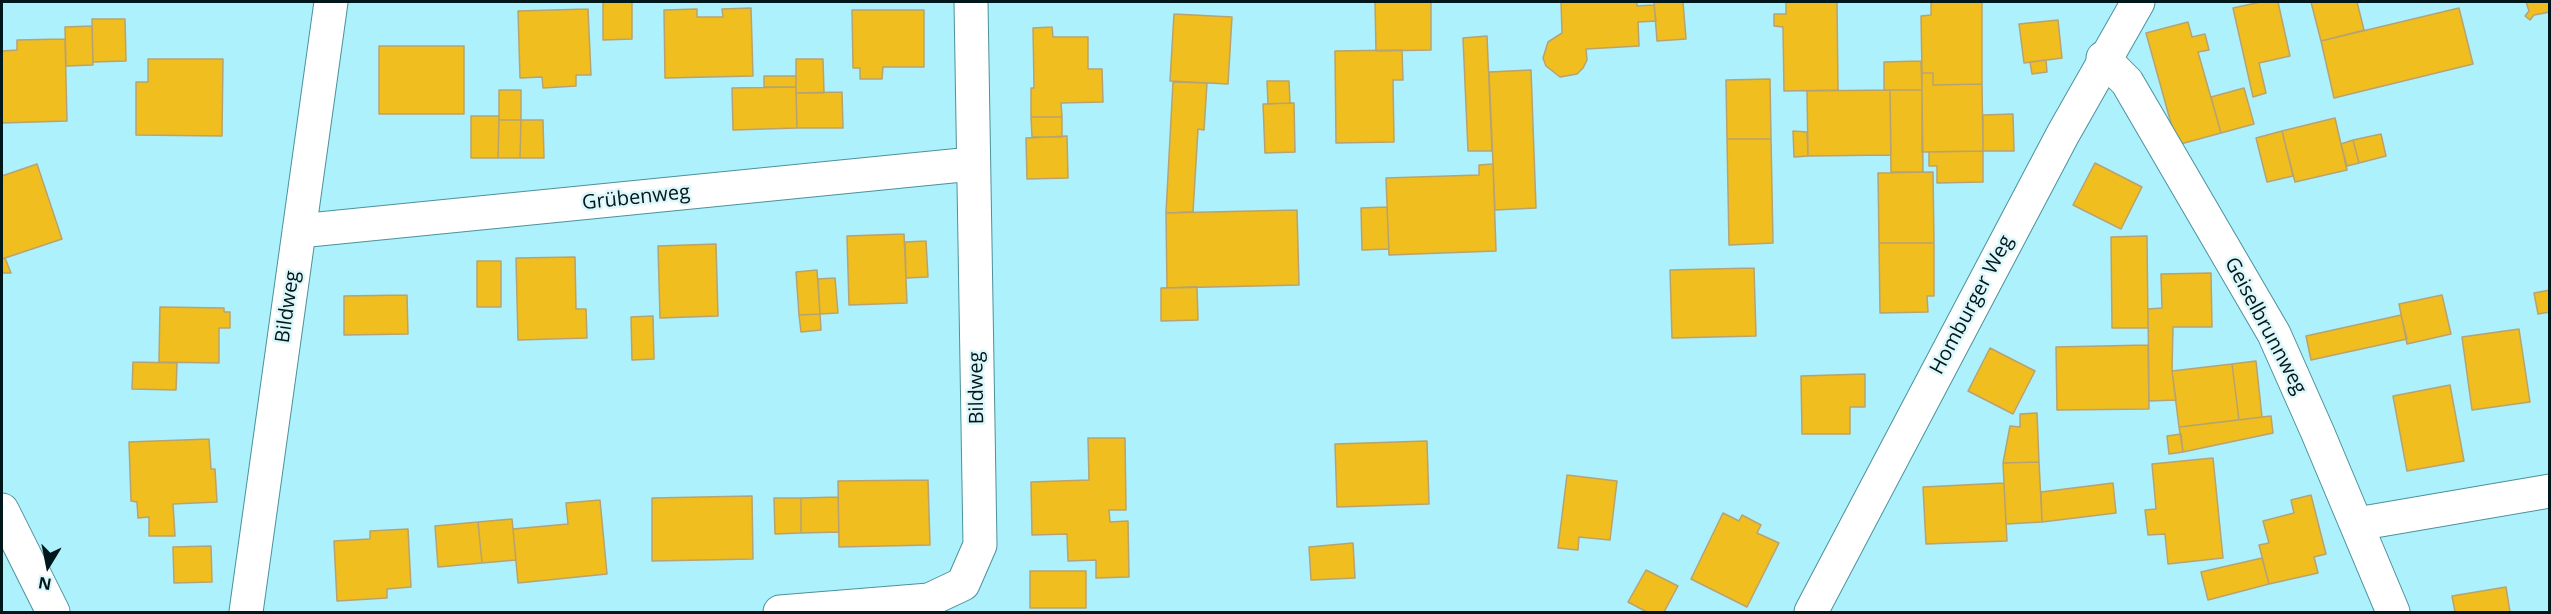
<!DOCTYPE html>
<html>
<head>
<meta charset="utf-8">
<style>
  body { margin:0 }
  #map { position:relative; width:2551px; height:614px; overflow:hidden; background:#acf1fc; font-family:"Open Sans",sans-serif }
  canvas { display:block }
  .frame { position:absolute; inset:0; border:3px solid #00181c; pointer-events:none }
  .north { position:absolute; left:18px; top:536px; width:60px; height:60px; -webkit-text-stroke:4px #dcf6fa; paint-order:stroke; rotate:190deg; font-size:16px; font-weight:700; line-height:24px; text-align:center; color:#00181c }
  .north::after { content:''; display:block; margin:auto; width:21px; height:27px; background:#00181c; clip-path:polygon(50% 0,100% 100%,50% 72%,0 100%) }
</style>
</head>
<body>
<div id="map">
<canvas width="2551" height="614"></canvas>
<div class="frame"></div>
<div class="north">N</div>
</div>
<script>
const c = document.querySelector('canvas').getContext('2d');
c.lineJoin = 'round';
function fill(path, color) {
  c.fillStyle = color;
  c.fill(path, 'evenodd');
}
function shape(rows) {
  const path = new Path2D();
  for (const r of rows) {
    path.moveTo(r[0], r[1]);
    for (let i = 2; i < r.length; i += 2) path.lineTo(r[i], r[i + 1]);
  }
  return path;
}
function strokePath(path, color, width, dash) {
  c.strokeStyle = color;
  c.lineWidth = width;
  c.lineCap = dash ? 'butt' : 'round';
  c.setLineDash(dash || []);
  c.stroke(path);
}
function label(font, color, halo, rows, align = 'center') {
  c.font = font + ' "Open Sans",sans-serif';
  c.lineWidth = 5;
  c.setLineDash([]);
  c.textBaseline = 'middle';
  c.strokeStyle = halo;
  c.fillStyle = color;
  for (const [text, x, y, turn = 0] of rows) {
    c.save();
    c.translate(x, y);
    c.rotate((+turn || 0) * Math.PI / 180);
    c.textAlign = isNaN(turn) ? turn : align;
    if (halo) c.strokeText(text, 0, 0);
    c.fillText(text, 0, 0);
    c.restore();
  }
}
const building = shape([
  [603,2,632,2,632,39,603,40,603,2],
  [1375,2,1431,2,1431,50,1376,51,1375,2],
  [1561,2,1637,2,1637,6,1654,5,1656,21,1638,22,1639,46,1586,49,1587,60,1583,68,1577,74,1560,77,1546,66,1543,58,1548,42,1562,33,1561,2],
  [1654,2,1683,2,1686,39,1657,41,1654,2],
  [1786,2,1837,2,1838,90,1784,91,1783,27,1774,26,1774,14,1786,14,1786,2],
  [1931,2,1982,2,1982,84,1933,85,1933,73,1922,73,1921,16,1931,15,1931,2],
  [2261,2,2278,2,2290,56,2259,63,2266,93,2253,97,2233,8,2261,2],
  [2311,2,2357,2,2364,30,2321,41,2311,2],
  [2526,2,2550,2,2550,12,2534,15,2530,20,2525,16,2529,11,2526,2],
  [751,8,753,76,665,78,664,10,697,9,697,17,723,17,722,9,751,8],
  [2459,8,2473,64,2334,98,2321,41,2459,8],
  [588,9,591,75,576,75,576,86,543,88,542,77,520,78,518,11,588,9],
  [852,10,924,10,924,67,883,67,882,79,860,79,860,68,853,68,852,10],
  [1174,14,1232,17,1228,84,1170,81,1174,14],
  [92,19,125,19,126,61,93,62,92,19],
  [2058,20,2062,58,2024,63,2019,24,2058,20],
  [2188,22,2192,37,2205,34,2209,50,2198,52,2221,133,2177,145,2146,33,2188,22],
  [92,26,93,65,66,66,65,27,92,26],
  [1052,27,1053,37,1088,37,1088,69,1102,69,1103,102,1061,103,1062,117,1031,117,1031,88,1034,88,1033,28,1052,27],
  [1487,36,1492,151,1468,151,1463,38,1487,36],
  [65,39,67,121,2,123,2,51,17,50,17,40,65,39],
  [379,46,464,46,464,114,379,114,379,46],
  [1402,50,1403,80,1393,80,1394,142,1336,143,1335,51,1402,50],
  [148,59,223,59,222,136,136,135,136,82,148,82,148,59],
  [796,59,823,59,824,93,796,93,796,59],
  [2046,60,2047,72,2032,74,2030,62,2046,60],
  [1921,61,1922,90,1884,90,1884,62,1921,61],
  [1531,70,1536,208,1495,210,1489,72,1531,70],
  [1922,73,1933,73,1933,85,1982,84,1983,151,1922,152,1922,73],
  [764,76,796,76,796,87,764,87,764,76],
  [1770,79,1771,139,1727,139,1726,80,1770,79],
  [1267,81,1289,81,1290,103,1268,104,1267,81],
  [1173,82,1207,83,1204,130,1198,129,1193,212,1166,213,1173,82],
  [796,87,797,128,733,130,732,88,796,87],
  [2244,88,2254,124,2221,133,2211,97,2244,88],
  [499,90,521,90,521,120,499,120,499,90],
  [1890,90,1891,155,1808,156,1807,91,1890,90],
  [1890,90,1922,90,1923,172,1891,172,1890,90],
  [842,92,843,128,797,128,796,93,842,92],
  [1294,103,1295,152,1265,153,1263,104,1294,103],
  [2013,114,2014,151,1983,151,1983,115,2013,114],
  [471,116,499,116,498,158,471,158,471,116],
  [1031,117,1062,117,1062,137,1032,137,1031,117],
  [2335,118,2347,170,2295,182,2282,131,2335,118],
  [499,120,521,120,520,158,498,158,499,120],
  [521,120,543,120,544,158,520,158,521,120],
  [1793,131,1807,132,1808,156,1794,157,1793,131],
  [2282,131,2293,176,2267,182,2256,138,2282,131],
  [2381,134,2386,156,2359,163,2353,140,2381,134],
  [1067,136,1068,178,1027,179,1026,138,1067,136],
  [1727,139,1771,139,1773,243,1729,245,1727,139],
  [2353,140,2359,163,2347,166,2341,144,2353,140],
  [1983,151,1983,182,1937,183,1937,166,1929,166,1929,152,1983,151],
  [2095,163,2142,187,2121,229,2073,205,2095,163],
  [37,164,62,239,2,259,2,176,37,164],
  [1493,164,1496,251,1389,255,1386,178,1479,175,1479,165,1493,164],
  [1933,172,1934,243,1879,243,1878,173,1933,172],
  [1387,207,1389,249,1362,250,1361,208,1387,207],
  [1297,210,1299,285,1167,288,1166,213,1297,210],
  [904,234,907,303,849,305,847,236,904,234],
  [2147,236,2148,328,2112,328,2111,237,2147,236],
  [926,241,928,277,906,278,905,242,926,241],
  [1879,243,1934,243,1934,296,1927,296,1928,312,1880,313,1879,243],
  [716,244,718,316,660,318,658,246,716,244],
  [575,257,576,309,586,309,587,338,518,340,516,258,575,257],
  [5,258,11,273,2,273,2,259,5,258],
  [477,261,501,261,501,307,477,307,477,261],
  [1754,268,1756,336,1672,338,1670,270,1754,268],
  [817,270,820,314,799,315,796,272,817,270],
  [2211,273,2212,327,2173,327,2172,371,2176,400,2149,401,2148,309,2162,308,2161,274,2211,273],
  [835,278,838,313,820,314,818,279,835,278],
  [1197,287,1198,320,1161,321,1161,288,1197,287],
  [2550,290,2550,312,2538,314,2534,293,2550,290],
  [407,295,408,334,344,335,344,296,407,295],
  [2442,295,2451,334,2407,344,2399,304,2442,295],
  [160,307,224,308,224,312,230,312,230,328,219,328,219,363,159,362,160,307],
  [820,314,821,330,801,332,799,315,820,314],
  [2401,315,2407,339,2311,360,2306,336,2401,315],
  [653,316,654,359,632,360,631,317,653,316],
  [2519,329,2530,402,2472,410,2462,337,2519,329],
  [2148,345,2149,409,2057,410,2056,347,2148,345],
  [1990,348,2035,371,2013,414,1968,391,1990,348],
  [2256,361,2262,417,2239,420,2232,364,2256,361],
  [133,362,177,363,176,390,132,389,133,362],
  [2232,364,2239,420,2179,427,2172,371,2232,364],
  [1865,374,1865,407,1850,407,1850,434,1802,434,1801,376,1865,374],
  [2450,385,2464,461,2407,471,2393,396,2450,385],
  [2037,413,2039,462,2003,463,2010,426,2020,427,2020,414,2037,413],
  [2271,416,2273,433,2183,452,2179,427,2271,416],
  [2181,434,2183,452,2169,454,2167,436,2181,434],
  [1088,438,1125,438,1126,510,1109,510,1110,522,1128,521,1129,577,1096,578,1096,560,1068,561,1067,534,1032,535,1031,482,1089,480,1088,438],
  [209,439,211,469,215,469,217,502,173,504,175,536,149,536,149,517,138,518,137,502,131,501,129,442,209,439],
  [1427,441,1429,504,1337,507,1335,444,1427,441],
  [2213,458,2223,558,2168,564,2165,534,2148,535,2145,510,2156,509,2152,464,2213,458],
  [2039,462,2042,522,2006,524,2003,463,2039,462],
  [1567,475,1617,481,1610,540,1579,537,1578,550,1558,548,1567,475],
  [928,480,930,545,839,547,838,481,928,480],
  [2004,483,2007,541,1926,544,1923,487,2004,483],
  [2113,483,2116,513,2042,522,2041,492,2113,483],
  [2311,495,2326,554,2314,557,2318,573,2269,584,2259,545,2269,543,2263,521,2294,513,2291,500,2311,495],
  [752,496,753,559,652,561,652,498,752,496],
  [838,497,839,532,801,533,801,498,838,497],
  [774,498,801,498,801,533,775,534,774,498],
  [600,500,607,574,518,583,513,529,568,524,566,503,600,500],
  [1723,513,1739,521,1742,515,1761,525,1757,533,1779,543,1747,607,1691,579,1723,513],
  [512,519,516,560,482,563,478,522,512,519],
  [478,522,482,563,438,567,435,526,478,522],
  [408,529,411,587,387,589,387,598,337,601,334,541,370,539,370,531,408,529],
  [1353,543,1355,578,1311,580,1309,547,1353,543],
  [211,546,212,582,174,583,173,547,211,546],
  [2262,558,2269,584,2208,600,2201,572,2262,558],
  [1646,570,1678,586,1664,612,1647,612,1628,602,1646,570],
  [1030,571,1086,571,1086,608,1030,608,1030,571],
  [2506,587,2510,612,2455,612,2452,596,2506,587]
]);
fill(building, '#f1be20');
strokePath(building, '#b7a271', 1.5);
const street = shape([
  [2103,58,2127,82,2274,334,2317,431,2393,612],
  [299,231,972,164],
  [2357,524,2550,491],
  [246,612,331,2],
  [780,612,929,600,963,584,980,545,971,2]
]);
const secondary = shape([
  [2,510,53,612],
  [1811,612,2063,134,2138,2]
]);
strokePath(street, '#4d919b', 35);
strokePath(secondary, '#4d919b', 35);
strokePath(street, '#fff', 33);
strokePath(secondary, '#fff', 33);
label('20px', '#00181c', '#dcf6fa', [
  ["Grübenweg",636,198,-6],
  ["Homburger Weg",1972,305,-62],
  ["Bildweg",288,307,-82],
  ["Geiselbrunnweg",2265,326,62],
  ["Bildweg",977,388,-91]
]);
</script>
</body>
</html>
